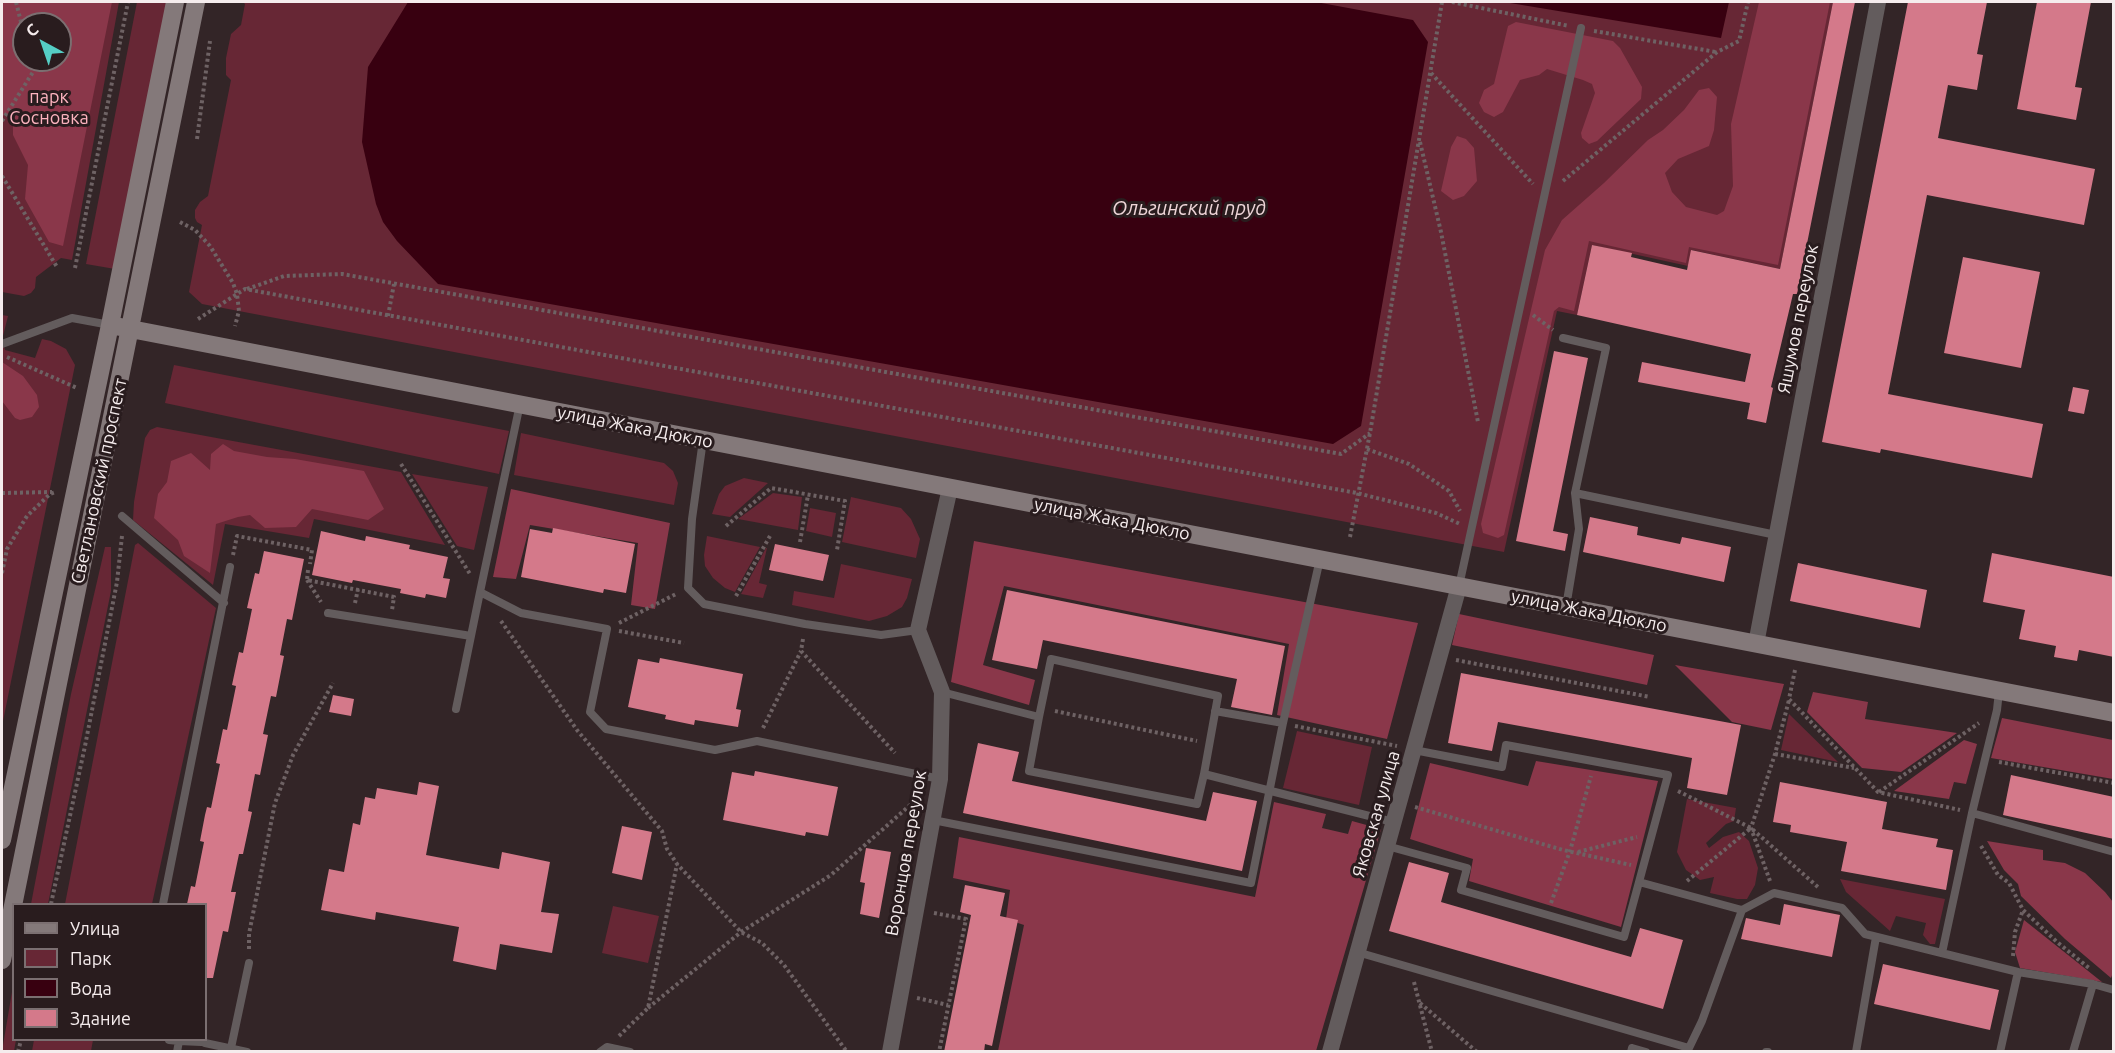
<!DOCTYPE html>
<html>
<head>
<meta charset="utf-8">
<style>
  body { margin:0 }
  #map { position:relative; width:2115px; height:1053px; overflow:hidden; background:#332527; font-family:Ubuntu,sans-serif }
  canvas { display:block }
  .frame { position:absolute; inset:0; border:3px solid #f5eced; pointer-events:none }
  .legend { position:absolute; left:12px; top:903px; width:195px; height:138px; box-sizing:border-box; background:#291c1e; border:2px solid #7b6f71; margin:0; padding:8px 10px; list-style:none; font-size:18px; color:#f5eced }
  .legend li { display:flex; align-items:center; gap:12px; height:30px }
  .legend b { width:30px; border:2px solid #7b6f71 }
  .north { position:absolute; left:12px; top:12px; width:60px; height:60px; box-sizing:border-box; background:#291c1e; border:2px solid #7b6f71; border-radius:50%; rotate:320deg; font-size:16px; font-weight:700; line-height:24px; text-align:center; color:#f5eced }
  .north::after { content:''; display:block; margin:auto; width:21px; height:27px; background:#55cec5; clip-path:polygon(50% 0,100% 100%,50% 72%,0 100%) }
</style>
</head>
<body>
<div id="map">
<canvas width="2115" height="1053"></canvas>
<div class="frame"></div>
<ul class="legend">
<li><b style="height:8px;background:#84797a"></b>Улица</li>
<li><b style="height:16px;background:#672735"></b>Парк</li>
<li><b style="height:16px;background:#380010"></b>Вода</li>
<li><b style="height:16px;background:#d4798a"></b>Здание</li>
</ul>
<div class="north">С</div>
</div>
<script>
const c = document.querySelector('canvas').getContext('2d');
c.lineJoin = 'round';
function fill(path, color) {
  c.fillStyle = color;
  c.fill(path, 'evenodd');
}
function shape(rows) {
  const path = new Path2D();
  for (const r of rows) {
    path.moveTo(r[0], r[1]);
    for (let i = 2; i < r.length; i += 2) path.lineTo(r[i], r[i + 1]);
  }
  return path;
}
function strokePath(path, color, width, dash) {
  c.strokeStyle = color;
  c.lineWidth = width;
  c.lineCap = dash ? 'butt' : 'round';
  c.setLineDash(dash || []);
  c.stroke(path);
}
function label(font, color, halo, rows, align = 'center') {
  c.font = font + ' Ubuntu,sans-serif';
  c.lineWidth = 6;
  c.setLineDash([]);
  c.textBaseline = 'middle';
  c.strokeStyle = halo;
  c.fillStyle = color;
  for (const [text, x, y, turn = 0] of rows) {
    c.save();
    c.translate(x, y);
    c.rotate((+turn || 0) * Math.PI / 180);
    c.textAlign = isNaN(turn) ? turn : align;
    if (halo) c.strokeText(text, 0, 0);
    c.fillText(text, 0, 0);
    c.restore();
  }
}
fill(shape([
  [2,2,119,2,72,260,61,258,36,277,35,288,31,293,24,296,2,292],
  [24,24,60,24,60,60,24,60],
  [137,2,168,2,115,269,86,264],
  [243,2,1833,2,1780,269,1692,250,1688,266,1592,245,1577,315,1557,311,1504,552,202,304,189,292,202,225,197,222,195,218,195,210,200,202,208,196,231,80,226,75,226,58,231,34,241,25,245,4],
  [2,315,8,316,2,340,5,350,35,358,42,339,51,341,66,349,75,365,2,726],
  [174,365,509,431,499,474,165,403],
  [157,427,401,472,445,545,314,519,309,538,225,524,213,585,133,520,134,502,145,438,150,430],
  [521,433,664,463,673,471,678,483,674,505,514,475],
  [412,474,488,487,474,550,457,546],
  [744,478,768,483,730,517,712,514,719,494,725,486],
  [773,493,802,497,798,530,738,519],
  [851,497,901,508,911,519,920,539,916,558,842,542],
  [810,508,836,513,832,537,806,531],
  [707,536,760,547,735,592,725,588,713,578,705,566,704,555],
  [138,543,216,608,152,904,65,904,135,545],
  [105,547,111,547,111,591,48,904,31,904,71,694],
  [766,548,767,548,759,583,767,585,763,598,741,594],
  [841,564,912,579,907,598,902,607,887,616,869,621,792,605,794,591,834,598],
  [1789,714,1838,762,1781,750],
  [1297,731,1372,747,1359,805,1283,788],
  [1687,799,1736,808,1734,821,1726,824,1706,843,1709,848,1723,837,1739,832,1749,841,1758,868,1755,885,1747,899,1737,899,1710,893,1714,877,1700,880,1686,870,1677,852],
  [1840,879,1945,899,1935,944,1930,944,1923,935,1926,923,1896,916,1890,931,1846,892],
  [613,906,659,916,648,963,602,953],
  [13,986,14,1040,16,1040,14,1051,2,1051],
  [34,1040,93,1040,91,1051,32,1051]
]), '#672735');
fill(shape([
  [2,2,112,2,63,246,49,242,25,199,28,165,13,135,13,118,5,115,2,116],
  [24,24,60,24,60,60,24,60],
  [1759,2,1830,2,1778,265,1689,247,1686,263,1589,241,1574,311,1559,307,1554,311,1504,535,1498,538,1483,533,1481,524,1545,250,1562,220,1604,183,1648,140,1663,130,1684,110,1699,90,1709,88,1717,97,1714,130,1709,146,1678,159,1665,173,1672,192,1686,207,1717,215,1724,211,1733,186,1731,124],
  [1516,22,1613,41,1620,48,1642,87,1641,99,1597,141,1589,144,1582,138,1581,133,1595,93,1592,84,1583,80,1547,69,1539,75,1520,80,1503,112,1494,117,1484,112,1479,103,1484,90,1494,84,1508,26],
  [1457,136,1466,139,1474,148,1477,181,1464,196,1453,200,1441,191,1451,147],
  [2,362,23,376,37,395,39,407,32,417,20,420,15,418,2,401],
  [223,444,234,451,267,457,295,459,364,471,384,509,368,520,312,509,296,527,265,528,250,515,238,517,216,524,210,573,184,556,178,540,154,518,158,494,167,482,171,461,191,453,210,470,211,454],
  [511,489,670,523,655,609,631,605,638,543,530,525,516,579,493,577],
  [974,541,1418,623,1387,739,1277,715,1289,644,1004,586,983,665,1035,680,1029,705,951,682],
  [1459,614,1654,655,1647,685,1452,645],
  [1675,665,1784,684,1771,730,1732,722],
  [1813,692,1868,702,1865,719,1957,733,1901,772,1862,768,1807,712],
  [2002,718,2113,740,2113,779,1991,758],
  [1964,740,1977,744,1966,784,1954,782,1949,799,1894,791],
  [1536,761,1658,781,1621,927,1469,881,1473,859,1410,839,1430,763,1528,786],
  [1274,802,1326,814,1322,828,1348,834,1352,821,1381,829,1316,1051,998,1051,1024,925,1006,919,1010,890,953,878,959,837,1255,897],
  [1987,841,2043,850,2043,860,2065,863,2085,873,2105,892,2113,902,2114,970,2111,978,2065,939,2021,896,2018,884,2004,870],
  [2024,920,2102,982,2020,968,2015,952]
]), '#8a374a');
fill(shape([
  [408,2,1316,2,1413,20,1428,42,1361,426,1333,444,438,284,397,241,383,222,376,204,362,142,368,67],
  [1504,2,1729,2,1721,38]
]), '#380010');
fill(shape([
  [1833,2,1855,2,1797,294,1793,294,1771,387,1773,388,1766,423,1747,419,1750,403,1638,382,1642,362,1745,382,1751,354,1577,315,1592,245,1632,253,1631,257,1687,270,1691,250,1780,269],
  [1908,2,1987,2,1977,54,1983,55,1977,90,1948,85,1938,138,2095,169,2084,225,1927,195,1888,394,2043,424,2032,478,1881,449,1880,453,1822,442],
  [2037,2,2091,2,2075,87,2082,88,2076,120,2017,109],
  [1963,257,2040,272,2021,368,1944,353],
  [1554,351,1588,358,1553,531,1568,534,1565,551,1516,541],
  [2073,387,2089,390,2084,414,2068,411],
  [1590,517,1638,527,1637,535,1680,544,1682,537,1731,547,1724,582,1583,552],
  [553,528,635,544,626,593,604,589,603,593,521,577,530,529,552,533],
  [321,531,365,541,366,536,410,545,409,549,448,557,443,578,450,579,446,598,426,594,425,598,400,593,401,589,353,580,352,583,312,575],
  [775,544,829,555,823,581,769,570],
  [264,551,304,559,292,620,287,619,280,655,284,656,276,697,271,696,263,734,268,735,260,775,255,774,248,811,252,812,243,854,239,854,231,892,236,892,228,932,223,931,213,978,206,978,206,904,187,904,191,886,195,887,204,842,200,841,205,815,207,807,211,808,220,764,216,763,223,729,227,730,236,686,232,685,239,652,243,653,252,609,247,608,249,599,255,573,259,574],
  [1992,553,2114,577,2114,657,2079,650,2077,661,2054,657,2056,646,2019,639,2025,610,1983,602],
  [1798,563,1927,590,1920,628,1790,601],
  [1007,590,1285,646,1272,715,1231,707,1237,679,1043,640,1037,669,992,660],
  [660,658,743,674,736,709,741,710,738,727,695,720,694,725,665,719,666,715,628,707,638,659,659,663],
  [1461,673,1741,725,1727,795,1687,788,1692,758,1591,739,1498,722,1492,751,1448,743],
  [333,695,354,699,351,716,329,712],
  [978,743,1019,752,1012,781,1206,821,1213,792,1257,801,1242,871,963,813],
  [755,771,838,787,828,836,806,832,805,836,723,820,732,772,754,776],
  [2011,775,2114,797,2114,839,2003,815],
  [419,782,439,786,426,855,499,869,502,852,550,862,541,912,559,914,552,953,500,944,496,970,453,961,459,927,376,912,375,920,321,910,329,869,344,872,353,823,360,825,365,797,375,799,377,788,417,795],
  [1780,782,1887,802,1882,829,1938,839,1936,847,1953,850,1946,890,1841,871,1847,842,1790,832,1791,825,1773,822],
  [622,826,652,832,642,880,612,873],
  [866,848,891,852,879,918,860,914,865,883,860,882],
  [1409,862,1449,873,1441,902,1589,945,1631,957,1640,928,1683,940,1663,1009,1389,931],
  [965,885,1005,893,1000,916,1018,920,992,1046,985,1044,984,1052,944,1052,971,915,960,912],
  [1784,904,1840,915,1832,957,1741,939,1746,918,1780,925],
  [1883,964,1999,990,1990,1030,1874,1004]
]), '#d4798a');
strokePath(shape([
  [16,2,24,34],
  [1452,2,1569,26],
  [1594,31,1716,52],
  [1431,73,1533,184],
  [2,121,33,72,30,60],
  [197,139,210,41],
  [1420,142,1441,232,1478,422],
  [2,176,57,267],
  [1563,181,1717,52,1739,41,1748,2],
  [180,222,195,230,210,246,233,283,237,294,239,311,235,326],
  [75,268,128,2],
  [247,289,284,276,342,274,1341,454,1370,433],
  [1533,315,1553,330],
  [388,316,394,284],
  [198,319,245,289,1357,493,1436,513,1460,524],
  [7,357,77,388],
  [1367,449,1409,464,1449,491,1460,511],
  [401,464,470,574],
  [2,493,52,492],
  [726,526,771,488,845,501,837,550],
  [1350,537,1370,433,1442,2],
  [800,542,808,495],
  [233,555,237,536,312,550,310,564],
  [308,570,307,580,394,597,392,610],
  [2,573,7,549,27,516,50,494,56,492],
  [307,580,321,602],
  [736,596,770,536],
  [355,603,358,589],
  [501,621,577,730,662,831,667,849,677,864,741,932,762,943,784,965,847,1052],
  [619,623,676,594],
  [619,631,684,643],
  [803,639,801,651,895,753],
  [1456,660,1650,697],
  [1795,670,1789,699,1878,792,1960,810],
  [1055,711,1197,741],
  [1295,726,1397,746],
  [763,728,801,651],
  [1775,754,1854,768],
  [1999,762,2114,783],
  [1678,791,1751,828,1819,888],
  [1879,792,1979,723],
  [1415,807,1563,850,1631,865],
  [1981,846,1998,875,2009,883,2023,910,2057,942,2089,968],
  [1578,852,1637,837],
  [1687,881,1751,828],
  [1770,881,1751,828,1775,754,1789,700],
  [1551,903,1570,851,1591,776],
  [51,904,85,746,117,582,122,536],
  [934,913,966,919,939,1052],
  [249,949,249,934,275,803,293,755,333,683],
  [2013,956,2015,932,2023,910],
  [1414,982,1432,1052],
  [917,998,948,1005],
  [1420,1003,1477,1052],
  [648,1008,741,932,831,875,917,799],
  [619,1036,648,1008,677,864],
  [18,1052,21,1040]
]), '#6e6264', 4, [3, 3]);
strokePath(shape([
  [1563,338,1606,348,1575,493,1776,535],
  [2,344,72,318,110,325],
  [520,404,480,592,521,613,607,629,590,712,606,729,715,750,757,741,940,779],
  [703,440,692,519,688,588,704,604,805,624,881,635,918,630],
  [122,516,224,603],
  [1459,586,1581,28],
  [1566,607,1579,529,1575,493],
  [328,613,471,636,480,592],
  [942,692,1039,717,1051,659,1218,696,1204,774,1393,822],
  [456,709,471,636],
  [1215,711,1283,723],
  [1039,717,1029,771,1197,804,1204,774],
  [1414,750,1502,767,1506,745,1668,775,1639,882],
  [1972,813,2114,852],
  [933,820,1251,883,1283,723,1320,559],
  [1387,846,1467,868,1461,890,1624,937,1639,882,1742,910,1774,893,1842,908,1865,934,2018,972,2093,984,2114,990],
  [163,904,230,567],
  [1357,952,1689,1048,1702,1021,1742,910],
  [1942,953,1972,813,1997,710,1999,691],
  [169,1040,179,1041],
  [205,1043,247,1052],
  [231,1048,249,963],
  [177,1052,179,1041,201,1042],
  [600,1052,607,1047,630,1052],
  [1631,1052,1632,1048,1646,1052],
  [1766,1052,1768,1052],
  [1856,1052,1876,937],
  [2000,1052,2018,972],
  [2073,1052,2093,984]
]), '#635c5d', 8);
strokePath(shape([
  [1756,644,1878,2],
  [890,1052,940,779,942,692,918,630,950,488],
  [1330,1052,1459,586]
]), '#635c5d', 16);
strokePath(shape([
  [110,325,2114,713],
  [2,840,110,325,175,2],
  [2,960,196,2]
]), '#84797a', 18);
label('18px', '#fdb3bf', '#291c1e', [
  ["парк",49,97],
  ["Сосновка",49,118]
]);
label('18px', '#f5eced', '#291c1e', [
  ["Яшумов переулок",1798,319,-79],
  ["улица Жака Дюкло",635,427,11],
  ["Светлановский проспект",99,481,-78],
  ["улица Жака Дюкло",1112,519,11],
  ["улица Жака Дюкло",1589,611,11],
  ["Яковская улица",1376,814,-74],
  ["Воронцов переулок",906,853,-80]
]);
label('italic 20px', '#eed5d8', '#291c1e', [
  ["Ольгинский пруд",1189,208]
]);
</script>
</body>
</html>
